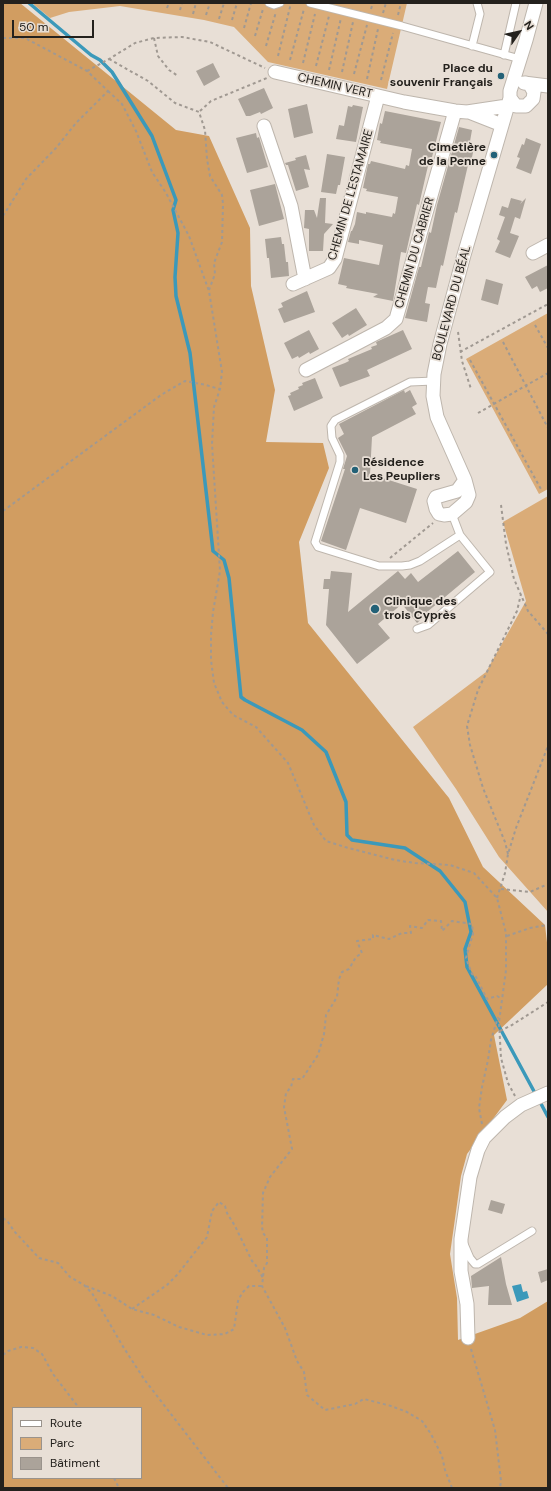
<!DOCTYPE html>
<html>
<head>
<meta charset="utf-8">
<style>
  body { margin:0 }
  #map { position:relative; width:551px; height:1491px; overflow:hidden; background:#e8dfd6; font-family:"DM Sans",sans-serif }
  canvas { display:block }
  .frame { position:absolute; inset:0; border:4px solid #24211d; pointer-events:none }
  .legend { position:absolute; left:12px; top:1407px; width:130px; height:72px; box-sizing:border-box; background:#e8dfd6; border:1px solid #9a938c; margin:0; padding:5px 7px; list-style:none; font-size:12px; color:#24211d }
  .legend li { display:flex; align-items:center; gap:8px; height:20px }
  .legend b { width:20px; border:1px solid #9a938c }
  .north { position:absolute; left:499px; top:12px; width:40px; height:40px; -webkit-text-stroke:3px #e8dfd6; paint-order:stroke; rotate:56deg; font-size:11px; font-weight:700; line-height:16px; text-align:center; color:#24211d }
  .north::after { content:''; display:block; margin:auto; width:14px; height:18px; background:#24211d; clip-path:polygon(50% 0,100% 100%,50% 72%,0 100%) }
  .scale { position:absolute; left:12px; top:20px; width:82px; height:18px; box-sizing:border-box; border:2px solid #24211d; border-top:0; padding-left:5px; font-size:12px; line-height:14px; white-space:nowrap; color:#24211d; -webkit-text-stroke:3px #e8dfd6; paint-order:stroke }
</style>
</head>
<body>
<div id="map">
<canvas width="551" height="1491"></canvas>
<div class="frame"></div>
<ul class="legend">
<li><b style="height:5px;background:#fff"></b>Route</li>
<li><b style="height:11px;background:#daac78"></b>Parc</li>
<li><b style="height:11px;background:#aba39a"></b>Bâtiment</li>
</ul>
<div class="north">N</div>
<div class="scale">50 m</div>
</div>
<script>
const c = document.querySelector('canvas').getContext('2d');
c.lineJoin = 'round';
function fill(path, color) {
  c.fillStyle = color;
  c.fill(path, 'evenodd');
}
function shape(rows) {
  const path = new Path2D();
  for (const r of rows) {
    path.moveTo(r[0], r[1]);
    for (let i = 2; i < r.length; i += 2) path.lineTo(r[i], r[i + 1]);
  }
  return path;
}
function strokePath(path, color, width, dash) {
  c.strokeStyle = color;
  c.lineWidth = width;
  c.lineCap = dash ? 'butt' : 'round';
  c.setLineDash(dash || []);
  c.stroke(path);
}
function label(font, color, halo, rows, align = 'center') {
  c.font = font + ' "DM Sans",sans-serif';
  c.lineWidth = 3.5;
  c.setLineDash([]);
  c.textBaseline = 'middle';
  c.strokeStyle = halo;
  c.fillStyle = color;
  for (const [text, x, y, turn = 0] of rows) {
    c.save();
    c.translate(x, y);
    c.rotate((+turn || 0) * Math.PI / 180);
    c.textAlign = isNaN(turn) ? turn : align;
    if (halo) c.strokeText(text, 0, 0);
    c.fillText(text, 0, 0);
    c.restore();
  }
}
fill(shape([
  [32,3,407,3,387,89,268,62,234,27,204,20,120,6,69,12,50,18],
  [548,313,548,489,539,494,466,359],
  [548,496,548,912,499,857,456,789,413,727,486,672,491,663,526,601,503,522]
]), '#daac78');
fill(shape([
  [3,3,20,3,176,130,209,136,250,228,251,286,275,390,266,442,323,443,329,468,299,542,308,623,449,798,483,867,545,925,548,951,548,984,494,1035,507,1100,467,1154,461,1176,450,1254,457,1298,458,1340,520,1318,548,1301,548,1488,3,1488],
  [13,1408,141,1408,141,1478,13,1478]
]), '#d19d61');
fill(shape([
  [521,1284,523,1292,527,1291,529,1298,517,1302,512,1286]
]), '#3b99ba');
strokePath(shape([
  [29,3,91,55,100,60,112,72,152,136,176,200,173,210,178,233,175,277,176,296,190,353,213,551,224,560,229,578,241,697,245,700,302,730,326,752,346,802,347,835,352,840,405,848,440,871,465,902,471,932,465,949,467,967,536,1095],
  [539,1100,548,1117]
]), '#3b99ba', 3.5);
fill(shape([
  [213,63,220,77,204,86,196,71],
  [264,88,273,108,261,114,260,112,250,116,246,116,238,99],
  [307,104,313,133,294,138,288,109],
  [353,105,363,107,356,142,336,139,339,125,344,126,348,106,352,107],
  [385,111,441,122,432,157,430,157,419,205,417,204,406,253,401,252,393,301,373,297,378,294,346,288,347,286,338,284,344,258,379,265,383,245,359,240,359,244,348,242,351,231,352,231,355,224,357,212,366,214,366,212,392,217,393,213,395,214,398,197,366,191,367,189,363,188,368,164,370,164,371,161,405,169,406,165,409,166,412,149,380,143,381,141,377,140,380,123,382,124],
  [459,127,472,130,469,147,474,148,470,166,468,165,457,213,455,212,443,266,441,265,436,288,428,287,425,303,430,304,427,322,405,318,419,267,421,267,429,232,431,233,437,205],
  [256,133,257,138,259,137,268,167,247,173,236,138],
  [526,138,541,144,531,174,516,168,520,158,517,157,522,144,524,145],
  [327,154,345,157,340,185,338,185,336,194,321,192],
  [306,155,310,170,304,169,309,187,296,191,288,165,286,165,285,163,296,160,295,158],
  [275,184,284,219,259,226,250,190],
  [320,198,326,198,325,223,333,224,324,234,323,251,309,251,309,229,304,228,305,210,314,210,317,218],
  [511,198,522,201,520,204,526,198,520,219,515,217,510,233,519,236,510,258,495,252,500,241,497,239,505,217,499,215,502,206,508,208],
  [281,237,282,244,284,244,286,262,288,262,289,276,271,278,269,258,267,258,265,239],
  [548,265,548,288,540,292,537,286,532,289,525,277],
  [486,279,503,284,498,305,481,300],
  [307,291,315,312,284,323,278,309,283,307,281,303],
  [356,308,367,325,349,336,348,334,342,338,332,323],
  [309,330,319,349,310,354,309,352,299,358,298,356,292,359,284,343],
  [403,330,412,349,367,370,370,376,340,387,332,368,345,363,349,361,348,359,372,349,371,347,377,345,376,342],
  [315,378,323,398,294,411,288,396,291,395,290,393,299,389,298,387,303,385,302,383],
  [404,390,405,393,410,390,417,404,412,407,416,414,372,437,370,474,417,489,406,523,360,508,346,550,321,541,345,469,343,469,347,456,338,438,344,434,339,424],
  [458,551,475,572,427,612,428,613,417,623,402,604,378,624,390,638,357,664,326,625,329,589,323,589,324,579,330,579,331,571,352,573,348,612,398,571,405,579,411,573,418,582],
  [491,1200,505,1204,502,1214,488,1210],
  [501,1257,506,1284,512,1305,488,1305,489,1286,472,1288,471,1276],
  [548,1269,548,1280,541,1283,538,1272]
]), '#aba39a');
const service = shape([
  [269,3,274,5,280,3],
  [310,3,402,26,520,59],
  [472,46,480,14,477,3],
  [504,55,516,3],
  [434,381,410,382,335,420,331,426,332,438,340,455,340,462,315,542,318,547,379,566,402,566,410,565,420,561,460,535],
  [417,629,428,625,490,572,460,535,452,514],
  [464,1244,470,1258,475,1264,478,1264,532,1231]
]);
const minor = shape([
  [275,72,404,102,455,111,467,112,507,106],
  [524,83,548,86],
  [526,83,530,85,534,92,533,99,526,106,516,106,510,98,510,91,526,40,536,3],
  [469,112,502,125],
  [264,126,291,206,305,279],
  [533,253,548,245],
  [293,284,329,268,335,259,378,96],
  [306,370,386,328,396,319,455,111],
  [465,480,437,417,433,396,434,374,440,344,464,255,510,98],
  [465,480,469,495,466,502,452,514,444,515,439,514,436,509,434,501,436,497,457,491,465,480],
  [468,1338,467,1304,461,1271,461,1239,470,1177,478,1150,484,1138,505,1117,521,1105,548,1093]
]);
strokePath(service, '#beb6ad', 9);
strokePath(minor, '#beb6ad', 15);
strokePath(shape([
  [167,8,169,3],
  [371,9,373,3],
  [180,10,182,3],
  [383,13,386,3],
  [193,14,196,3],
  [206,15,210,3],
  [398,15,401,3],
  [219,19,224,3],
  [232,20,237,3],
  [244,28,251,3],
  [255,36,263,9],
  [3,38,25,38,87,71,108,91,76,123,56,148,26,179,3,216],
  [154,38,158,56,169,70,178,76],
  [266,46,276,12],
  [278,56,291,3],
  [109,59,148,81,175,103,199,112,205,130,207,159,210,176,222,195,223,204,222,242,214,263,215,274,209,290],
  [290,60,304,9],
  [303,63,315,14],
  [316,66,329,16],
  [329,70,341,18],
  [87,71,109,59,135,43,154,38,182,37,210,42,265,68],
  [342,72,353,22],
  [354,74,367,25],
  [367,79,378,29],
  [381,80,393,33],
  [108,91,122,104,136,131,152,172,166,193,189,236,209,291,222,372,220,389,214,407,212,444,220,571,213,612,211,635,211,660,214,683,222,702,233,715,256,727,288,763,314,825,326,841,345,847,395,860,415,863,450,865,474,873,497,898,506,933,506,970,499,1022,501,1058,508,1083,515,1096],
  [200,111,211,101,267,78],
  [535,325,548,348],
  [458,332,462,361,471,389],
  [503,342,548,428],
  [460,352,548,304],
  [470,360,542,491],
  [478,413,548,373],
  [501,505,506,544,514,579,528,611,548,634],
  [3,511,161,395,185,381,206,385,219,389],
  [390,558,433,523],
  [508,854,505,842,483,788,470,745,467,726,478,690,517,611,521,594],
  [501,889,530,892,548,884],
  [497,898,505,873,508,854,516,828,548,746],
  [507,936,530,928,548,925],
  [500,1031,512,1025,548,1002],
  [482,1124,479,1108,482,1087,488,1060,491,1040,498,1017],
  [3,1218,8,1222,14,1231,39,1258,58,1263,70,1277,84,1285,92,1293,122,1345,144,1379,228,1488],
  [86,1286,112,1296,132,1309,154,1315,179,1327,207,1335,225,1334,234,1329,238,1301,242,1293,249,1286,262,1286],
  [132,1309,167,1285,177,1275,207,1237,212,1211,219,1202,225,1206,227,1213,235,1226,252,1261,255,1264,263,1278],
  [471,1349,495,1430,501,1481,500,1488],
  [3,1355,8,1351,21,1347,33,1348,42,1354,53,1374,79,1408],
  [114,1478,119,1488],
  [452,1488,445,1470,442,1456,431,1434,422,1421,407,1412,391,1406,364,1399,355,1404,325,1410,307,1395,304,1372,297,1361,285,1328,262,1286,264,1268,267,1263,267,1238,263,1233,262,1227,263,1193,270,1177,292,1149,284,1107,286,1093,291,1087,293,1079,302,1079,318,1055,324,1034,326,1015,337,997,339,979,342,972,349,969,356,957,362,953,357,941,373,939,373,935,389,939,402,933,411,933,410,926,422,928,428,920,441,921,442,931,452,921,472,924,473,934,469,947,466,958,472,974,475,975,487,999,497,996,502,999]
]), '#a09992', 2, [3, 3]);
strokePath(service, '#fff', 7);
strokePath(minor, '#fff', 13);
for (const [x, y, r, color] of [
  [501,76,4,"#236177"],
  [494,155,4,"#236177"],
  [355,470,4,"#236177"],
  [375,609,5,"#236177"]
]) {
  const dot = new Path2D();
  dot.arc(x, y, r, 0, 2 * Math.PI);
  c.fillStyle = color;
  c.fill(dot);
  strokePath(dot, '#e8dfd6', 1.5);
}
label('bold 12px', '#24211d', '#e8dfd6', [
  ["Place du",493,69],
  ["souvenir Français",493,83],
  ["Cimetière",486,148],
  ["de la Penne",486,162],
  ["Résidence",363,463,"left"],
  ["Les Peupliers",363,477,"left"],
  ["Clinique des",384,602,"left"],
  ["trois Cyprès",384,616,"left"]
], 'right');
label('12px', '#24211d', '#e8dfd6', [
  ["CHEMIN VERT",335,86,13],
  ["CHEMIN DE L'ESTAMAIRE",351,195,-74],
  ["CHEMIN DU CABRIER",415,253,-74],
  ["BOULEVARD DU BÉAL",452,303,-75]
]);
</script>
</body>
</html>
